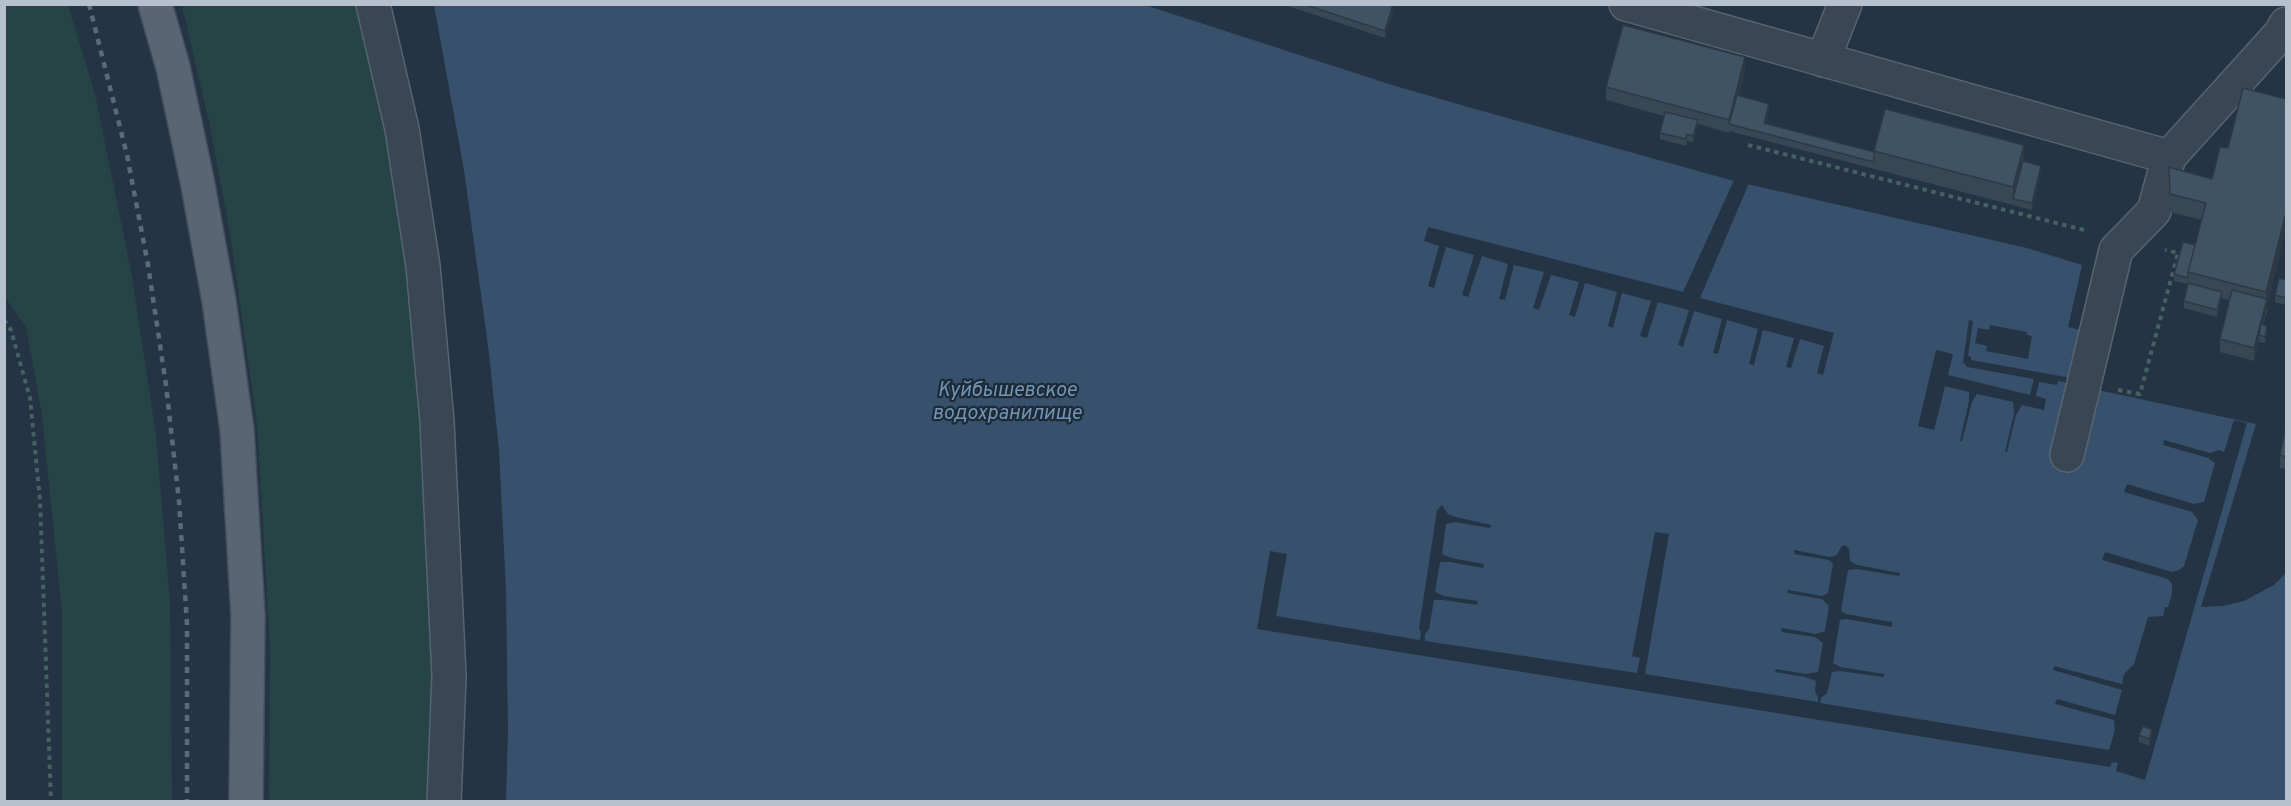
<!DOCTYPE html>
<html>
<head>
<meta charset="utf-8">
<style>
  body { margin:0 }
  #map { position:relative; width:2291px; height:806px; overflow:hidden; background:#243445; font-family:Overpass,sans-serif }
  canvas { display:block }
  .frame { position:absolute; inset:0; border:6px solid #b6c1cd; pointer-events:none }
</style>
</head>
<body>
<div id="map">
<canvas width="2291" height="806"></canvas>
<div class="frame"></div>
</div>
<script>
const c = document.querySelector('canvas').getContext('2d');
c.lineJoin = 'round';
function fill(path, color) {
  c.fillStyle = color;
  c.fill(path, 'evenodd');
}
function shape(rows) {
  const path = new Path2D();
  for (const r of rows) {
    path.moveTo(r[0], r[1]);
    for (let i = 2; i < r.length; i += 2) path.lineTo(r[i], r[i + 1]);
  }
  return path;
}
function strokePath(path, color, width, dash) {
  c.strokeStyle = color;
  c.lineWidth = width;
  c.lineCap = dash ? 'butt' : 'round';
  c.setLineDash(dash || []);
  c.stroke(path);
}
function label(font, color, halo, rows, align = 'center') {
  c.font = font + ' Overpass,sans-serif';
  c.lineWidth = 4.5;
  c.setLineDash([]);
  c.textBaseline = 'middle';
  c.strokeStyle = halo;
  c.fillStyle = color;
  for (const [text, x, y, turn = 0] of rows) {
    c.save();
    c.translate(x, y);
    c.rotate((+turn || 0) * Math.PI / 180);
    c.textAlign = isNaN(turn) ? turn : align;
    if (halo) c.strokeText(text, 0, 0);
    c.fillText(text, 0, 0);
    c.restore();
  }
}
fill(shape([
  [4,5,68,5,96,98,132,277,156,435,170,602,172,801,62,801,62,612,42,414,26,327,5,297],
  [182,5,367,5,393,131,429,434,435,801,269,801,270,646,257,424,230,233,209,122]
]), '#264445');
fill(shape([
  [434,5,1145,5,1392,85,1475,109,1734,181,2027,248,2082,265,2068,327,2112,338,2098,390,2256,424,2201,607,2223,606,2244,601,2274,585,2286,573,2286,801,506,801,508,732,506,590,499,450,489,353,464,170]
]), '#37516d');
fill(shape([
  [1735,178,1750,181,1700,298,1834,333,1823,375,1817,373,1824,346,1800,339,1791,368,1786,367,1794,338,1763,330,1754,365,1749,364,1758,329,1727,320,1718,354,1713,353,1722,319,1694,311,1683,347,1678,345,1689,310,1658,302,1647,338,1640,336,1651,301,1622,293,1613,328,1608,326,1617,292,1585,283,1575,317,1569,315,1579,282,1551,275,1539,310,1533,308,1544,272,1514,265,1505,300,1499,299,1508,264,1482,256,1468,297,1462,295,1474,255,1446,247,1434,288,1428,286,1439,246,1424,241,1428,227,1683,292],
  [1969,320,1973,321,1968,356,1971,357,1971,360,2099,383,2098,390,2058,381,2057,385,2039,382,2036,396,2046,399,2044,410,2022,405,2016,415,2007,452,2005,452,2014,413,2013,402,1977,394,1972,402,1962,441,1960,441,1969,401,1969,392,1945,386,1934,430,1918,426,1936,350,1953,354,1948,375,2030,395,2034,379,1967,367,1963,362],
  [1990,325,2027,332,2027,335,2032,336,2028,359,1986,351,1987,346,1975,343,1978,328,1989,330],
  [2234,420,2247,423,2145,780,2116,771,2118,763,2112,762,2110,767,1257,629,1270,551,1287,554,1276,616,1420,640,1421,633,1419,628,1437,510,1442,505,1448,514,1456,517,1491,525,1490,528,1455,522,1446,524,1442,554,1451,558,1484,564,1483,568,1450,562,1440,562,1435,592,1444,596,1478,601,1477,605,1443,600,1434,600,1429,629,1425,634,1425,641,1637,673,1640,658,1632,656,1655,532,1669,534,1645,674,1818,702,1818,698,1815,691,1816,681,1805,677,1775,672,1776,669,1806,674,1818,672,1823,643,1815,637,1781,632,1782,628,1816,634,1825,631,1829,606,1822,599,1787,593,1788,590,1822,596,1828,593,1833,564,1829,560,1794,554,1794,550,1830,557,1837,555,1841,547,1845,545,1849,549,1850,561,1857,565,1900,573,1899,576,1857,569,1848,570,1841,611,1846,614,1892,622,1892,627,1846,619,1840,620,1833,663,1840,667,1884,674,1884,677,1840,671,1832,672,1827,693,1821,698,1820,703,2109,750,2115,730,2114,720,2055,704,2057,699,2115,715,2122,690,2053,670,2054,666,2122,684,2124,674,2134,664,2148,617,2163,616,2165,607,2168,607,2172,594,2172,584,2168,579,2102,560,2105,552,2172,572,2179,570,2184,566,2198,520,2192,512,2124,492,2127,484,2194,504,2204,502,2215,463,2208,458,2163,445,2164,440,2210,453,2219,450,2224,452]
]), '#243445');
const minor = shape([
  [373,4,402,129,423,266,437,421,449,676,444,802],
  [1626,4,2169,157,2281,33,2286,24],
  [1823,60,1845,4],
  [2067,455,2116,250,2154,211,2169,157]
]);
const major = shape([
  [155,4,173,67,197,180,219,301,237,430,248,616,246,802]
]);
strokePath(minor, '#576471', 36);
strokePath(major, '#434f5d', 36);
strokePath(shape([
  [1748,145,2088,231],
  [4,320,11,330,30,398,40,500,51,802],
  [2118,390,2140,394,2178,253,2165,250]
]), '#456161', 4, [4.5, 4.5]);
strokePath(minor, '#394654', 33);
strokePath(major, '#576574', 33);
strokePath(shape([
  [89,4,127,155,148,265,166,385,179,501,187,624,187,802]
]), '#5b6a7b', 4.5, [6, 6]);
fill(shape([
  [1282,4,1395,4,1385,38],
  [1745,70,1739,95,1769,110,1766,124,1874,152,1885,109,2024,162,2041,173,2032,210,1729,131,1729,133,1698,124,1693,142,1687,141,1686,146,1660,139,1660,133,1664,116,1606,100,1606,87],
  [2286,99,2267,312,2263,325,2267,332,2265,343,2259,342,2254,361,2220,352,2220,339,2230,300,2222,298,2217,317,2184,308,2184,301,2188,284,2174,281,2174,274,2195,245,2202,220,2170,212,2169,167,2212,179,2228,148],
  [2286,280,2286,305,2275,302,2275,295],
  [2286,427,2286,469,2280,468,2280,455],
  [2139,735,2152,736,2149,746,2139,742]
]), '#374756');
fill(shape([
  [1393,4,1395,4,1385,38,1385,31],
  [1745,57,1745,70,1731,125,1729,124,1729,133,1729,120],
  [1769,104,1769,110,1764,130,1764,123],
  [1698,120,1698,127,1693,142,1693,136],
  [2024,145,2024,163,2013,199,2013,187],
  [2041,166,2041,173,2032,210,2032,203],
  [2286,213,2286,231,2260,336,2259,335,2259,342,2254,361,2254,348,2266,299,2266,292],
  [2222,292,2222,299,2217,317,2217,310],
  [2267,326,2267,332,2265,343,2265,337],
  [2152,730,2152,736,2149,746,2149,739]
]), '#2d3a46');
const building = shape([
  [1303,4,1393,4,1385,31,1303,4],
  [1623,25,1745,57,1729,120,1606,87,1623,25],
  [2243,88,2286,99,2286,213,2266,292,2188,272,2206,203,2170,194,2169,167,2212,179,2220,147,2228,148,2243,88],
  [1737,95,1769,104,1764,123,1874,152,1874,162,1729,124,1737,95],
  [1885,109,2024,145,2013,187,1874,151,1885,109],
  [1665,112,1698,120,1693,136,1687,134,1686,139,1660,133,1665,112],
  [2023,161,2041,166,2032,203,2013,199,2023,161],
  [2183,242,2195,245,2188,272,2188,278,2174,274,2183,242],
  [2279,278,2286,280,2286,298,2275,295,2279,278],
  [2188,283,2222,292,2217,310,2184,301,2188,283],
  [2232,290,2267,299,2254,348,2220,339,2232,290],
  [2261,324,2267,326,2265,337,2259,335,2261,324],
  [2286,427,2286,457,2280,455,2286,427],
  [2143,726,2152,730,2149,739,2139,735,2143,726]
]);
fill(building, '#405364');
strokePath(building, '#2d3a46', 1.5);
label('italic 20px', '#7394b3', '#1d2b39', [
  ["Куйбышевское",1007,392],
  ["водохранилище",1007,415]
]);
</script>
</body>
</html>
